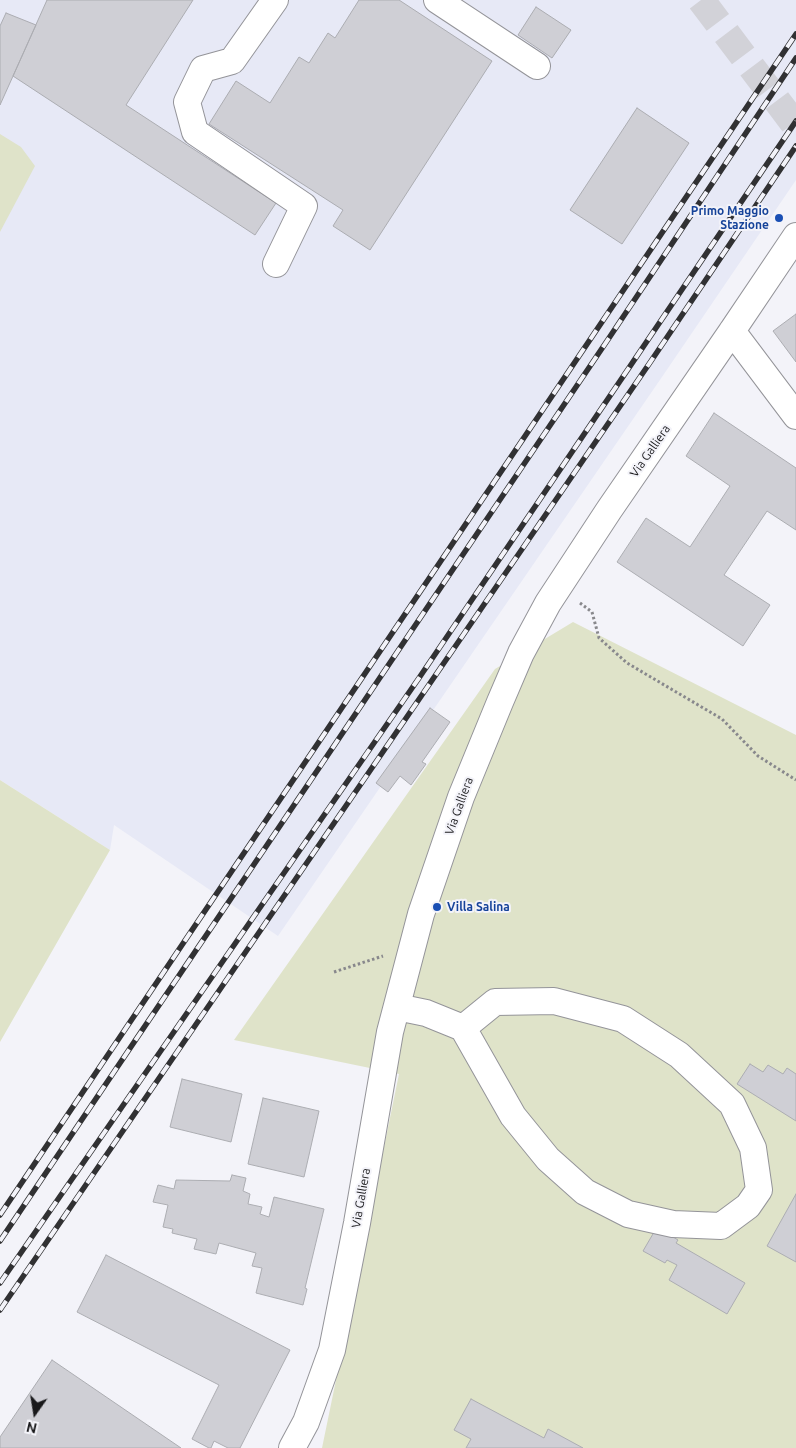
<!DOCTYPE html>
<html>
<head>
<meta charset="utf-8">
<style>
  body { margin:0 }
  #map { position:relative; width:796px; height:1448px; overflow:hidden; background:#f3f3f9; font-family:Ubuntu,sans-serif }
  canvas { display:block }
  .north { position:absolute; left:10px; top:1388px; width:50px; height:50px; -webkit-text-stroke:4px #f3f3f9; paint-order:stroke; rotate:193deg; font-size:14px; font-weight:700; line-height:20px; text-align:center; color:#19191b }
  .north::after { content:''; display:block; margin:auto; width:18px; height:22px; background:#19191b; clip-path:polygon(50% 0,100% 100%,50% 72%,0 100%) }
</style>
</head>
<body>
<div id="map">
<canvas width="796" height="1448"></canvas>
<div class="north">N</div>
</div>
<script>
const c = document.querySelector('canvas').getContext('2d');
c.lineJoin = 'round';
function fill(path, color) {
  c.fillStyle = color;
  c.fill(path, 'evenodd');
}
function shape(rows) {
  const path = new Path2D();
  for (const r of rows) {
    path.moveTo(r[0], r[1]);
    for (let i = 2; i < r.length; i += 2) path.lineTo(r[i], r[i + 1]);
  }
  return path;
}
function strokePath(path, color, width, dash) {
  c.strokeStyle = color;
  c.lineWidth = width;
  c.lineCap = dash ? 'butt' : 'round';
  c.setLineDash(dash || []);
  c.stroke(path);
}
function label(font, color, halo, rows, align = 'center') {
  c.font = font + ' Ubuntu,sans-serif';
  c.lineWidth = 4;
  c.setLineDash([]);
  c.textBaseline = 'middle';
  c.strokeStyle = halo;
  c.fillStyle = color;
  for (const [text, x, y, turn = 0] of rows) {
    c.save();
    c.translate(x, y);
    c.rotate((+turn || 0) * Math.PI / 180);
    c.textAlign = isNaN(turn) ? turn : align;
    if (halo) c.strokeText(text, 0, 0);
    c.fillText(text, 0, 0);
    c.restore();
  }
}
fill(shape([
  [0,0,796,0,796,180,664,374,278,936,114,825,110,850,0,780]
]), '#e7e9f6');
fill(shape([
  [0,134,21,147,35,166,0,232],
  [573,622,796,735,796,1448,322,1448,399,1074,234,1040,495,669],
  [0,780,110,850,0,1042]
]), '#dfe3c9');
const building = shape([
  [47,0,193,0,126,105,276,203,255,235,13,76,47,0],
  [359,0,399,0,492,61,370,250,333,226,343,210,209,124,236,81,270,103,299,57,309,63,328,33,335,38,359,0],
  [536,7,571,30,552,58,518,35,536,7],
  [6,13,36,25,0,105,0,26,6,13],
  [637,108,689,143,622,244,570,210,637,108],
  [796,314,796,362,773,331,796,314],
  [714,413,796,468,796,530,767,511,724,575,770,605,743,646,617,562,646,518,690,547,730,486,686,456,714,413],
  [430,708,450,722,422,762,426,764,411,785,400,776,388,792,376,783,430,708],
  [750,1064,763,1072,768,1065,783,1074,787,1068,796,1074,796,1121,737,1084,750,1064],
  [182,1079,242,1094,231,1142,170,1127,182,1079],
  [263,1098,319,1111,304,1177,248,1164,263,1098],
  [232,1175,246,1178,243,1191,250,1194,248,1204,262,1207,260,1214,269,1217,274,1197,324,1209,305,1288,307,1289,303,1305,256,1293,262,1268,252,1266,256,1253,219,1243,216,1254,194,1249,197,1239,172,1233,173,1229,163,1227,168,1205,153,1202,158,1185,174,1189,176,1180,230,1181,232,1175],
  [796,1194,796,1262,767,1246,796,1194],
  [657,1227,678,1240,676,1243,745,1283,727,1314,669,1280,677,1265,667,1260,665,1263,643,1251,657,1227],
  [106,1255,290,1350,240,1448,228,1448,214,1441,211,1448,209,1448,192,1439,219,1385,77,1312,106,1255],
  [52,1360,181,1448,0,1448,0,1437,52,1360],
  [471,1399,544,1438,548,1429,583,1448,466,1448,471,1439,454,1430,471,1399]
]);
fill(building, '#cfcfd5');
strokePath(building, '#acadb2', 1);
strokePath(shape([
  [701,0,796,126]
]), '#d2d2d8', 28, [28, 14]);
const minor = shape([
  [275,0,232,61,203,69,187,102,195,132,304,206,276,264],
  [437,0,537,66],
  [732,331,796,416],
  [397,1007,426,1013,463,1028,495,1002,554,1001,623,1019,679,1055,732,1104,753,1148,759,1190,748,1206,721,1226,673,1224,628,1214,585,1192,548,1159,513,1116,463,1028],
  [292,1448,306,1422,332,1350,357,1223,390,1032,421,914,461,797,500,702,521,653,548,603,609,510,732,331,796,236]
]);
strokePath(minor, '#949499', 28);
strokePath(shape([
  [580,603,592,612,599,638,627,663,722,719,758,756,796,780],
  [334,972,383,956]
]), '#88888c', 3, [2.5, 2.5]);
strokePath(minor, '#fff', 26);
const rail = shape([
  [0,1215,796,34],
  [0,1241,609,338,796,58],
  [0,1283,419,678,796,121],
  [0,1310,649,364,796,146]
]);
strokePath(rail, '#313133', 5.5);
strokePath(rail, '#f3f3f9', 4, [11]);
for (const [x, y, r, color] of [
  [779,218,5,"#1a4fb4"],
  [437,907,5,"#1a4fb4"]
]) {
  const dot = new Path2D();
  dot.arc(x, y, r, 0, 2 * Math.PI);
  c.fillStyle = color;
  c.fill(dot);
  strokePath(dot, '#f3f3f9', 2);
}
label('bold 12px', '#164399', '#f3f3f9', [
  ["Primo Maggio",769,211],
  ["Stazione",769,225],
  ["Villa Salina",447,907,"left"]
], 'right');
label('12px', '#19191b', '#f3f3f9', [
  ["Via Galliera",650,451,-55],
  ["Via Galliera",459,806,-70],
  ["Via Galliera",361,1198,-80]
]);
</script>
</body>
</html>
